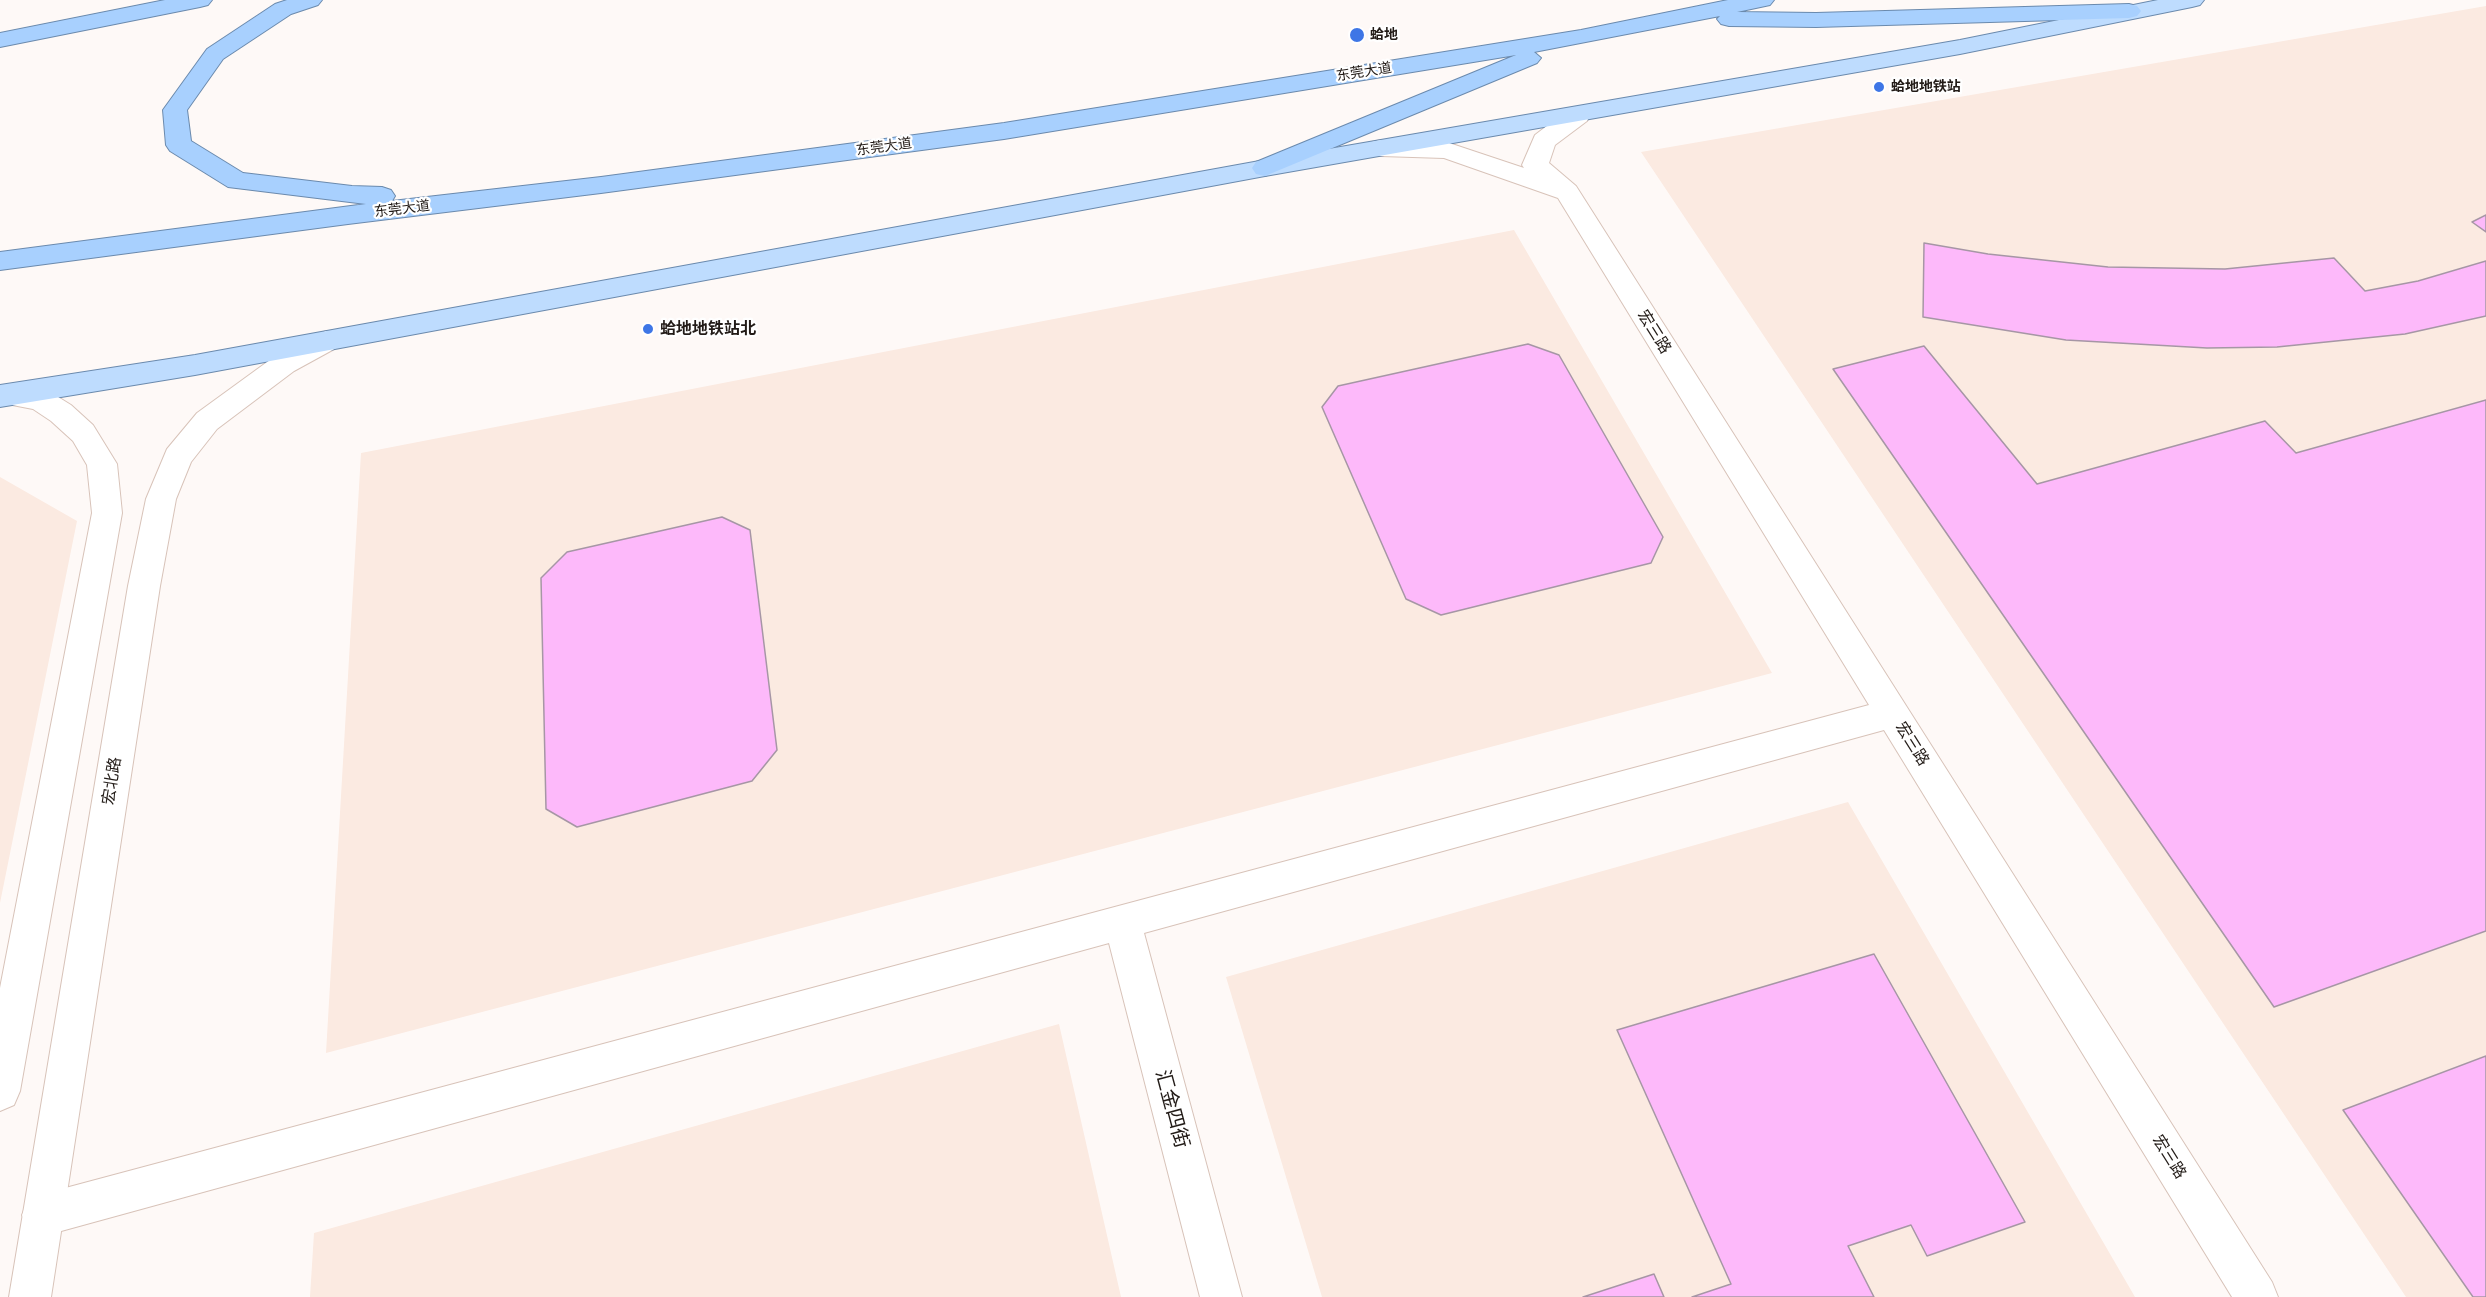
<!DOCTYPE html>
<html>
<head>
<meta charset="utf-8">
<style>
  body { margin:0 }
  canvas { display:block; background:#fef9f7 }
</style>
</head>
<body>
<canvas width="2486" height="1297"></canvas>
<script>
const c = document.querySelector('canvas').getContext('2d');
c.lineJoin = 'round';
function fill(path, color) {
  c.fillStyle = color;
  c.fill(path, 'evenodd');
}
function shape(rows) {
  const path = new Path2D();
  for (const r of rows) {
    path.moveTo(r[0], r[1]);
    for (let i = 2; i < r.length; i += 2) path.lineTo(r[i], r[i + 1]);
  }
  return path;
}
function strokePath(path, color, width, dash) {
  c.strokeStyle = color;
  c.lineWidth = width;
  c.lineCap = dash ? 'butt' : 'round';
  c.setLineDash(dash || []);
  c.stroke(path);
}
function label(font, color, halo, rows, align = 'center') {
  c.font = font + ' Inter,"Noto Sans SC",sans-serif';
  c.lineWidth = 4.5;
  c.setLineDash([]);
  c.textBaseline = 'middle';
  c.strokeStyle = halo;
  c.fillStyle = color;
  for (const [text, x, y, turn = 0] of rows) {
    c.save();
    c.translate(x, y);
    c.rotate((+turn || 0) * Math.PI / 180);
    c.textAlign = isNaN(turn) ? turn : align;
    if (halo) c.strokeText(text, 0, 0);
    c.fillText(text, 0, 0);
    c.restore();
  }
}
fill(shape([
  [2486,6,2486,1297,2406,1297,1641,152],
  [1514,230,1772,673,326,1053,361,453],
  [0,477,77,521,0,903],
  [1848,802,2135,1297,1322,1297,1226,977],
  [1059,1024,1121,1297,310,1297,314,1233]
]), '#fbeae1');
const building = shape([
  [2486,215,2486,232,2472,222,2486,215],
  [1924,243,1988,254,2108,267,2225,269,2334,258,2365,291,2418,281,2486,261,2486,316,2405,334,2277,347,2207,348,2066,340,1923,317,1924,243],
  [1528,344,1559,355,1663,537,1651,563,1441,615,1406,599,1322,407,1338,386,1528,344],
  [1924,346,2037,484,2265,421,2296,453,2486,400,2486,931,2274,1007,1833,369,1924,346],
  [722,517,750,530,777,750,752,781,577,827,546,809,541,578,567,552,722,517],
  [1874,954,2025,1222,1927,1256,1911,1225,1848,1246,1874,1297,1692,1297,1731,1284,1617,1030,1874,954],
  [2486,1056,2486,1297,2473,1297,2343,1110,2486,1056],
  [1654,1274,1664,1297,1583,1297,1654,1274]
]);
fill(building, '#fdb9fa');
strokePath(building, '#a696a5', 1.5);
const minor = shape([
  [1578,107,1587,109,1590,115,1587,121,1555,145,1549,163,1576,186,2272,1282,2278,1297,2232,1297,1884,730,1144,933,1242,1297,1200,1297,1109,943,43,1236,28,1230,22,1215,28,1200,43,1194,1869,705,1558,198,1444,158,1381,156,1372,154,1368,148,1372,142,1381,140,1446,142,1524,168,1522,165,1535,135,1569,109,1578,107]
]);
const tertiary = shape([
  [326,331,336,334,340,341,336,348,294,371,217,429,191,462,176,499,160,586,51,1297,9,1297,128,586,146,499,167,449,197,413,274,357,326,331],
  [12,384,50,392,71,405,93,425,117,464,122,513,20,1091,14,1105,0,1111,0,988,92,513,87,465,73,441,51,421,33,409,2,403,0,390,2,387,12,384]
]);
const primary = shape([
  [2158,0,2204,0,2200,5,2192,7,1960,54,1265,176,195,375,0,407,0,385,195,355,1265,160,1960,40,2158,0]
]);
const trunk = shape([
  [165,0,212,0,208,5,200,7,0,47,0,33,165,0],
  [287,0,322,0,318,5,291,14,223,59,187,110,191,141,243,173,352,186,382,187,391,190,395,196,392,201,601,177,1004,123,1581,30,1728,0,1774,0,1770,5,1737,12,1816,13,2129,4,2137,6,2141,11,2137,16,2129,18,1816,27,1729,26,1721,24,1717,19,1720,16,1534,52,1541,58,1537,63,1265,176,1256,174,1252,168,1256,162,1516,55,1004,139,601,193,348,224,0,270,0,252,366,204,228,187,170,151,166,145,163,110,207,49,275,4,287,0]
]);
strokePath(minor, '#d8c3b9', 2);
strokePath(tertiary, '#d8c3b9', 2);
strokePath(primary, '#6b8aad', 2);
strokePath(trunk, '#6b8aad', 2);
fill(minor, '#fff');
fill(tertiary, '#fff');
fill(primary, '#bedcfe');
fill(trunk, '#a8d0fe');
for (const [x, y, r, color] of [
  [1357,35,8,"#3e76e6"],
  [1879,87,6,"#3e76e6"],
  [648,329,6,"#3e76e6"]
]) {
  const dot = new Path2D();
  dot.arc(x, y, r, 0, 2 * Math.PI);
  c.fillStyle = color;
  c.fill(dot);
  strokePath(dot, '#fff', 2);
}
label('bold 14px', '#221b17', '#fff', [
  ["蛤地",1370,35],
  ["蛤地地铁站",1891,87]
], 'left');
label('14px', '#221b17', '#fff', [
  ["东莞大道",1364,72,-9],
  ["东莞大道",884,147,-8],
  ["东莞大道",402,209,-7]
]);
label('bold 16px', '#221b17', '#fff', [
  ["蛤地地铁站北",660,329]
], 'left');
label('16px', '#221b17', '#fff', [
  ["宏三路",1654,332,58],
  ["宏三路",1912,744,58],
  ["宏北路",112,781,-81],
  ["宏三路",2169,1157,58]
]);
label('20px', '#221b17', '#fff', [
  ["汇金四街",1172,1109,75]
]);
</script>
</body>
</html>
